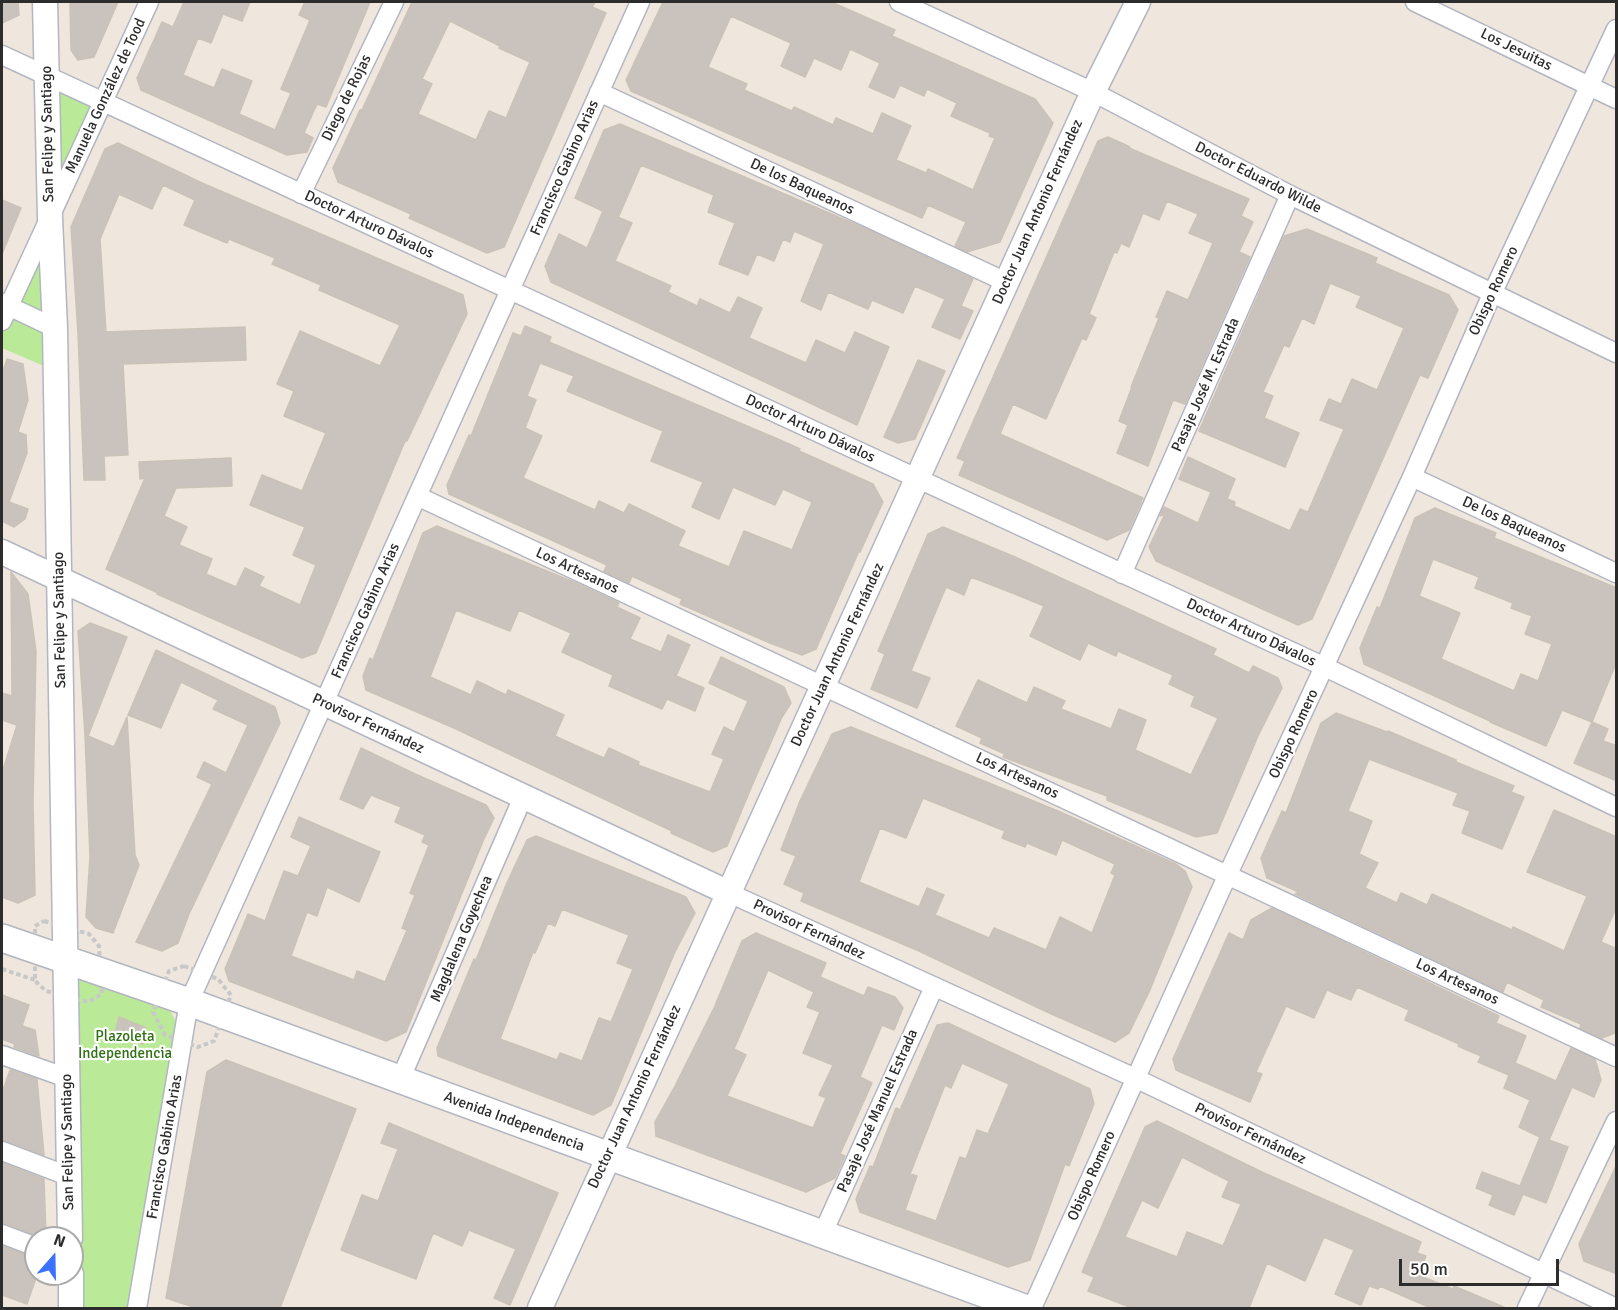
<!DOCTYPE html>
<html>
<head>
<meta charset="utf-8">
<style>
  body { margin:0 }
  #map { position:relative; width:1618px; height:1310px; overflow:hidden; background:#efe6de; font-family:Signika,sans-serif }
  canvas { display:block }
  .frame { position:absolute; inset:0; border:3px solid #2c2c2c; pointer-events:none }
  .north { position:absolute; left:24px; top:1226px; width:60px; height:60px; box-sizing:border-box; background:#fff; border:2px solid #ababab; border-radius:50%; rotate:20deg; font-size:16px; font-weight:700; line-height:24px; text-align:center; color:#2c2c2c }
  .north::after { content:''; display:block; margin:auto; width:21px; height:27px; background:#3b71ff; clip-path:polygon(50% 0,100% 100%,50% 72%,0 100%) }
  .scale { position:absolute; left:1399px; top:1259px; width:160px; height:27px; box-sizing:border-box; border:3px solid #2c2c2c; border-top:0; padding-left:8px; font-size:18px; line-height:21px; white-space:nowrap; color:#2c2c2c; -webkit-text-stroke:4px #fff; paint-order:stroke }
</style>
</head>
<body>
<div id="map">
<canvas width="1618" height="1310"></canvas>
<div class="frame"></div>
<div class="north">N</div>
<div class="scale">50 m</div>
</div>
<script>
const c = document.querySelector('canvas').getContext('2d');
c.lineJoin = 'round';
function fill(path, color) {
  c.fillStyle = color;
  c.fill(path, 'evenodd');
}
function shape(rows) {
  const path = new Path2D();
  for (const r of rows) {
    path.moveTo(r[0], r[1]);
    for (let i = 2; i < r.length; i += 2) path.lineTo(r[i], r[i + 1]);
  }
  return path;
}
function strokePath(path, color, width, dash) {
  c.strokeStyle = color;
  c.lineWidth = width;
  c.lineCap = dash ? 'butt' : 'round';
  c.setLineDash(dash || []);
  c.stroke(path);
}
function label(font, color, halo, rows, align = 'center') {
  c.font = font + ' Signika,sans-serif';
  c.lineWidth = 4.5;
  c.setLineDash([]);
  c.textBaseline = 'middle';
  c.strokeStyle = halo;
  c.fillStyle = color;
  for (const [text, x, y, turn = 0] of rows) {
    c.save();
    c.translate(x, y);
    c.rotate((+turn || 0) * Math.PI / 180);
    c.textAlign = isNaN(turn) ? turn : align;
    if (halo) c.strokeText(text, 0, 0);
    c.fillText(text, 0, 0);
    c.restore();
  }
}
fill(shape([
  [49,81,100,104,53,204],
  [47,231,51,369,2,348,2,332],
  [85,976,169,1008,178,1026,131,1308,79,1308,73,987]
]), '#bae997');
const building = shape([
  [2,2,18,2,19,15,2,23,2,2],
  [70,2,118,2,94,57,78,60,71,50,70,2],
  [184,2,250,2,242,21,223,14,211,43,198,38,183,75,214,88,222,69,252,81,239,114,275,130,291,93,281,89,310,20,299,15,305,2,370,2,326,107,317,104,304,133,313,138,307,152,287,155,141,90,137,78,162,22,173,27,184,2],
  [412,2,595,2,592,7,606,13,504,247,487,253,409,218,411,214,338,182,333,168,360,110,362,110,412,2],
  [450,21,500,46,499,48,530,62,506,118,489,111,476,140,418,114,432,84,422,79,450,21],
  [663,2,831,2,895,30,892,36,1035,99,1053,123,1000,242,967,252,955,246,966,222,928,205,922,218,631,91,626,80,663,2],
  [731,16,791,43,781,66,805,77,814,58,841,70,850,49,880,63,869,87,894,98,900,85,924,96,927,89,957,103,951,116,990,133,989,136,995,138,973,190,928,169,926,173,896,160,911,126,882,113,873,134,836,118,833,125,794,107,792,111,744,90,747,84,708,67,731,16],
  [620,124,869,230,973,279,961,306,973,311,960,339,932,327,945,299,915,286,903,313,872,300,868,309,828,292,821,310,801,301,824,244,794,231,790,242,783,239,774,261,757,254,748,275,719,264,735,223,708,212,714,195,641,165,618,218,575,198,604,130,620,124],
  [1108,137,1130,147,1129,148,1249,199,1241,216,1253,222,1239,252,1250,257,1185,404,1173,400,1148,466,1117,453,1128,425,1119,421,1132,387,1131,387,1159,318,1156,317,1167,291,1188,300,1213,243,1189,233,1198,214,1167,201,1159,220,1143,213,1129,247,1121,243,1117,253,1114,252,1089,314,1096,318,1086,340,1082,338,1046,419,1013,404,1000,434,1143,498,1129,530,1107,540,959,475,965,461,957,458,1098,141,1108,137],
  [118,143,202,183,463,295,467,314,407,441,405,441,316,653,302,658,157,594,158,593,106,569,145,478,140,479,139,462,231,458,232,486,176,488,164,516,187,527,179,545,212,559,206,574,236,587,245,568,264,577,259,586,300,605,316,565,293,555,305,527,250,505,262,475,302,491,326,433,284,416,294,391,277,384,300,331,380,366,400,325,319,290,321,285,272,264,275,258,229,239,227,243,184,225,195,200,163,185,152,209,119,194,100,239,106,332,245,327,246,360,123,364,128,455,104,456,105,480,84,480,78,333,71,227,105,149,118,143],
  [2,200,21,208,2,254,2,200],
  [603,211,632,223,615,261,671,286,668,292,697,306,700,299,730,313,738,297,762,308,749,338,806,363,816,340,845,353,855,332,889,347,857,425,551,282,545,266,559,234,587,248,603,211],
  [1307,229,1377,258,1375,263,1449,295,1458,310,1428,378,1420,375,1312,619,1298,625,1156,561,1149,547,1165,514,1160,516,1164,507,1198,523,1211,492,1179,479,1188,457,1235,479,1227,499,1235,502,1234,506,1290,531,1300,509,1308,512,1344,429,1320,420,1329,399,1341,404,1352,379,1377,390,1404,328,1356,307,1361,296,1330,283,1314,324,1302,318,1289,347,1284,345,1263,392,1273,396,1264,418,1299,433,1285,467,1199,431,1284,236,1307,229],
  [525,326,551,337,549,342,780,440,800,449,799,451,873,484,883,502,860,552,859,551,816,649,802,655,770,643,680,604,682,599,632,576,629,583,604,571,607,565,449,494,447,485,469,435,471,436,513,333,521,336,525,326],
  [540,363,574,376,567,391,663,431,651,461,703,482,692,507,719,519,733,487,775,505,783,489,812,502,792,550,744,531,729,567,678,546,685,531,629,504,624,513,599,501,595,510,523,478,542,436,525,428,536,400,527,396,540,363],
  [7,359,23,364,28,400,18,432,26,435,27,453,9,502,28,509,25,519,14,527,2,521,2,374,7,359],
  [918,360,945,371,915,439,898,443,884,437,918,360],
  [1435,508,1496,533,1494,538,1617,588,1617,661,1592,722,1562,710,1546,746,1490,722,1490,721,1364,664,1360,648,1377,607,1380,608,1415,518,1435,508],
  [1433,559,1479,577,1475,588,1513,603,1511,608,1532,616,1525,634,1552,644,1538,681,1521,674,1514,691,1441,659,1460,613,1419,596,1433,559],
  [437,526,576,583,619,603,617,607,640,618,630,639,661,652,668,635,690,645,676,676,704,688,695,711,667,699,662,709,609,686,613,675,562,652,571,633,519,610,510,631,456,610,430,677,471,695,477,681,506,695,508,690,564,715,555,736,581,748,604,758,609,748,639,762,638,765,710,792,724,759,712,754,724,727,734,732,748,701,709,683,721,657,784,687,791,703,782,717,751,788,727,846,713,852,671,833,672,831,454,728,366,690,363,676,370,658,373,660,423,533,437,526],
  [943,527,1015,557,1216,649,1213,655,1249,673,1253,666,1278,678,1282,688,1258,736,1217,833,1196,837,1107,800,1107,796,1003,757,1005,754,980,743,982,738,956,726,978,680,1027,703,1034,687,1065,701,1061,709,1111,729,1119,709,1146,720,1135,750,1191,775,1218,718,1191,706,1195,696,1169,684,1173,675,1118,651,1116,656,1088,643,1080,660,1030,636,1044,606,1015,594,971,577,964,595,946,587,911,671,930,678,917,708,871,689,885,654,878,651,928,534,943,527],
  [11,572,28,594,36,651,33,802,35,895,18,903,2,897,2,773,17,725,2,720,2,693,12,696,11,572],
  [90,623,127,637,88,736,114,747,127,717,135,855,139,865,113,933,96,928,86,917,90,857,85,735,78,631,90,623],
  [156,650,275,707,280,723,189,914,178,943,162,951,136,942,212,784,197,777,204,762,226,773,248,725,213,709,218,700,181,682,161,728,128,715,156,650],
  [1336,713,1387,732,1388,731,1456,760,1456,762,1514,786,1511,792,1524,797,1502,849,1462,833,1470,811,1453,805,1458,793,1369,759,1348,811,1372,821,1359,854,1378,863,1365,888,1397,903,1401,893,1427,905,1432,894,1512,930,1513,927,1564,951,1587,896,1527,872,1554,810,1617,837,1617,906,1601,942,1617,949,1617,1032,1602,1038,1580,1028,1581,1024,1541,1007,1544,1000,1507,982,1503,992,1295,894,1299,892,1267,878,1261,858,1282,811,1286,813,1321,723,1336,713],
  [1592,722,1608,729,1603,741,1617,746,1617,781,1574,763,1592,722],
  [851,727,1058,811,1176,864,1185,871,1192,887,1149,992,1129,1033,1115,1042,1047,1012,919,951,801,901,804,893,784,884,796,856,781,850,800,801,832,734,851,727],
  [923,798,1005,831,1002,838,1025,847,1027,843,1056,855,1062,840,1115,864,1111,873,1115,875,1092,933,1060,917,1046,950,994,928,989,938,935,915,944,895,927,888,919,907,859,882,880,828,906,838,923,798],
  [361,748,415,774,486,805,494,818,483,841,406,1032,386,1041,229,981,225,969,248,914,265,921,284,871,298,876,311,846,291,837,299,817,380,852,359,902,327,887,317,916,307,912,291,956,354,980,357,971,385,982,407,930,402,928,415,895,410,893,429,845,422,842,425,835,395,822,401,807,371,795,363,809,340,799,361,748],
  [536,836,686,897,695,913,674,954,611,1105,593,1115,438,1056,437,1048,474,959,476,960,506,885,527,840,536,836],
  [562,909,629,935,617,963,633,969,611,1022,599,1018,582,1061,560,1053,557,1060,500,1039,533,952,535,953,548,923,555,926,562,909],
  [1272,908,1499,1016,1496,1023,1526,1036,1515,1063,1556,1081,1571,1048,1595,1059,1601,1080,1594,1097,1572,1087,1549,1140,1568,1147,1546,1203,1523,1194,1514,1215,1489,1205,1493,1195,1476,1188,1482,1172,1520,1186,1540,1137,1519,1127,1530,1100,1504,1088,1509,1075,1478,1062,1481,1056,1458,1046,1459,1044,1405,1020,1409,1010,1357,987,1351,1000,1327,990,1314,1018,1286,1006,1256,1072,1262,1074,1250,1102,1176,1070,1173,1059,1229,933,1243,940,1251,920,1272,908],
  [756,933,826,963,820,977,864,996,868,987,895,997,903,1008,894,1030,882,1025,860,1077,872,1083,840,1154,845,1156,835,1178,806,1192,656,1136,655,1122,675,1086,714,1008,742,941,756,933],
  [768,970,814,992,807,1007,820,1012,803,1053,833,1065,819,1095,826,1098,813,1128,727,1096,746,1055,734,1049,768,970],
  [2,995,29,1005,22,1026,35,1030,39,1056,14,1047,15,1044,2,1039,2,995],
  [119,1017,146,1028,143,1044,115,1033,119,1017],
  [948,1023,1090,1089,1094,1104,1069,1166,1065,1164,1030,1260,1008,1267,860,1212,856,1199,870,1166,873,1167,896,1108,900,1110,937,1025,948,1023],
  [962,1063,1009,1084,988,1134,977,1130,966,1159,960,1157,936,1221,905,1210,917,1176,910,1174,945,1085,951,1088,962,1063],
  [226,1060,356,1109,280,1308,196,1308,166,1298,207,1072,226,1060],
  [10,1070,37,1079,44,1155,2,1140,2,1093,10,1070],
  [1157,1121,1264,1173,1421,1242,1417,1253,1426,1256,1418,1275,1453,1289,1454,1286,1506,1308,1431,1308,1380,1286,1378,1289,1369,1286,1361,1305,1335,1294,1354,1250,1324,1237,1305,1281,1267,1263,1249,1308,1132,1308,1088,1291,1094,1277,1082,1272,1145,1127,1157,1121],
  [1182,1157,1229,1181,1222,1197,1241,1204,1223,1246,1187,1232,1177,1257,1125,1237,1142,1200,1158,1208,1182,1157],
  [389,1123,558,1193,510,1305,494,1298,516,1249,469,1230,462,1246,433,1233,416,1279,341,1250,362,1195,378,1201,398,1149,381,1143,389,1123],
  [2,1163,44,1179,46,1236,44,1238,2,1223,2,1163],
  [1617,1164,1617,1274,1584,1261,1579,1244,1617,1164],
  [2,1246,36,1258,36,1278,27,1304,2,1295,2,1246]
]);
fill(building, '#cac3bd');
strokePath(building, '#cbc2b7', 1.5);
const minor = shape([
  [899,2,1093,92,1290,195,1616,353],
  [1415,2,1616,99],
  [2,55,1325,667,1616,807],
  [599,92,1006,282],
  [301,194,394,2],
  [2,303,55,328],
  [2,321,149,2],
  [1412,477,1616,573],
  [417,496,1616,1057],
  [1122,574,1290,195],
  [729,893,1135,1078,1616,1308],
  [2,1055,67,1078],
  [400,1080,523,797],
  [2,1151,68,1176],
  [2,1234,36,1247],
  [822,1235,934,987],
  [137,1308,189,1002,640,2],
  [1032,1308,1228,874,1412,477,1492,294,1616,29],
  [1527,1308,1616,1121]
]);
const tertiary = shape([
  [45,2,50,218,55,328,70,1238],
  [2,552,729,893],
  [71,1274,71,1308],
  [540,1308,1093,92,1138,2]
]);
const secondary = shape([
  [2,938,189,1002,1024,1308]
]);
strokePath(minor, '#b2b6c1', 21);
strokePath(tertiary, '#b2b6c1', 27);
strokePath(secondary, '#b2b6c1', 30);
strokePath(shape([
  [44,921,89,934,99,946,102,994,88,1002,46,991,35,981,35,926,44,921],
  [184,966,218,979,231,995,214,1041,198,1047,165,1035,153,1012,169,971,184,966],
  [2,969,35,980]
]), '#c8c8c8', 4, [4.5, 3]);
strokePath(minor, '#fff', 18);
strokePath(tertiary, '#fff', 24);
strokePath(secondary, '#fff', 27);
label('15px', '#2c2c2c', '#fff', [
  ["Los Jesuitas",1516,50,26],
  ["Manuela González de Tood",106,96,-65],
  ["Diego de Rojas",347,98,-64],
  ["San Felipe y Santiago",48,134,-91],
  ["Francisco Gabino Arias",565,168,-66],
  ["Doctor Eduardo Wilde",1258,178,27],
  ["De los Baqueanos",802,187,25],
  ["Doctor Juan Antonio Fernández",1038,212,-66],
  ["Doctor Arturo Dávalos",369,225,25],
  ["Obispo Romero",1494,291,-65],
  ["Pasaje José M. Estrada",1206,385,-66],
  ["Doctor Arturo Dávalos",810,429,25],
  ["De los Baqueanos",1514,525,25],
  ["Los Artesanos",577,571,25],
  ["Francisco Gabino Arias",366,611,-66],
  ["San Felipe y Santiago",60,620,-91],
  ["Doctor Arturo Dávalos",1251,633,25],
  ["Doctor Juan Antonio Fernández",838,655,-65],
  ["Provisor Fernández",368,724,25],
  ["Obispo Romero",1294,734,-65],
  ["Los Artesanos",1017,776,25],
  ["Provisor Fernández",809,930,25],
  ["Magdalena Goyechea",462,939,-67],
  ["Los Artesanos",1457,982,25],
  ["Doctor Juan Antonio Fernández",635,1097,-65],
  ["Pasaje José Manuel Estrada",878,1111,-66],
  ["Avenida Independencia",514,1122,20],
  ["Provisor Fernández",1250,1134,26],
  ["San Felipe y Santiago",68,1142,-91],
  ["Francisco Gabino Arias",165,1147,-80],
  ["Obispo Romero",1092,1176,-66]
]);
label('15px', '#307015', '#fff', [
  ["Plazoleta",125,1037],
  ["Independencia",125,1054]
]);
</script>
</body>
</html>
